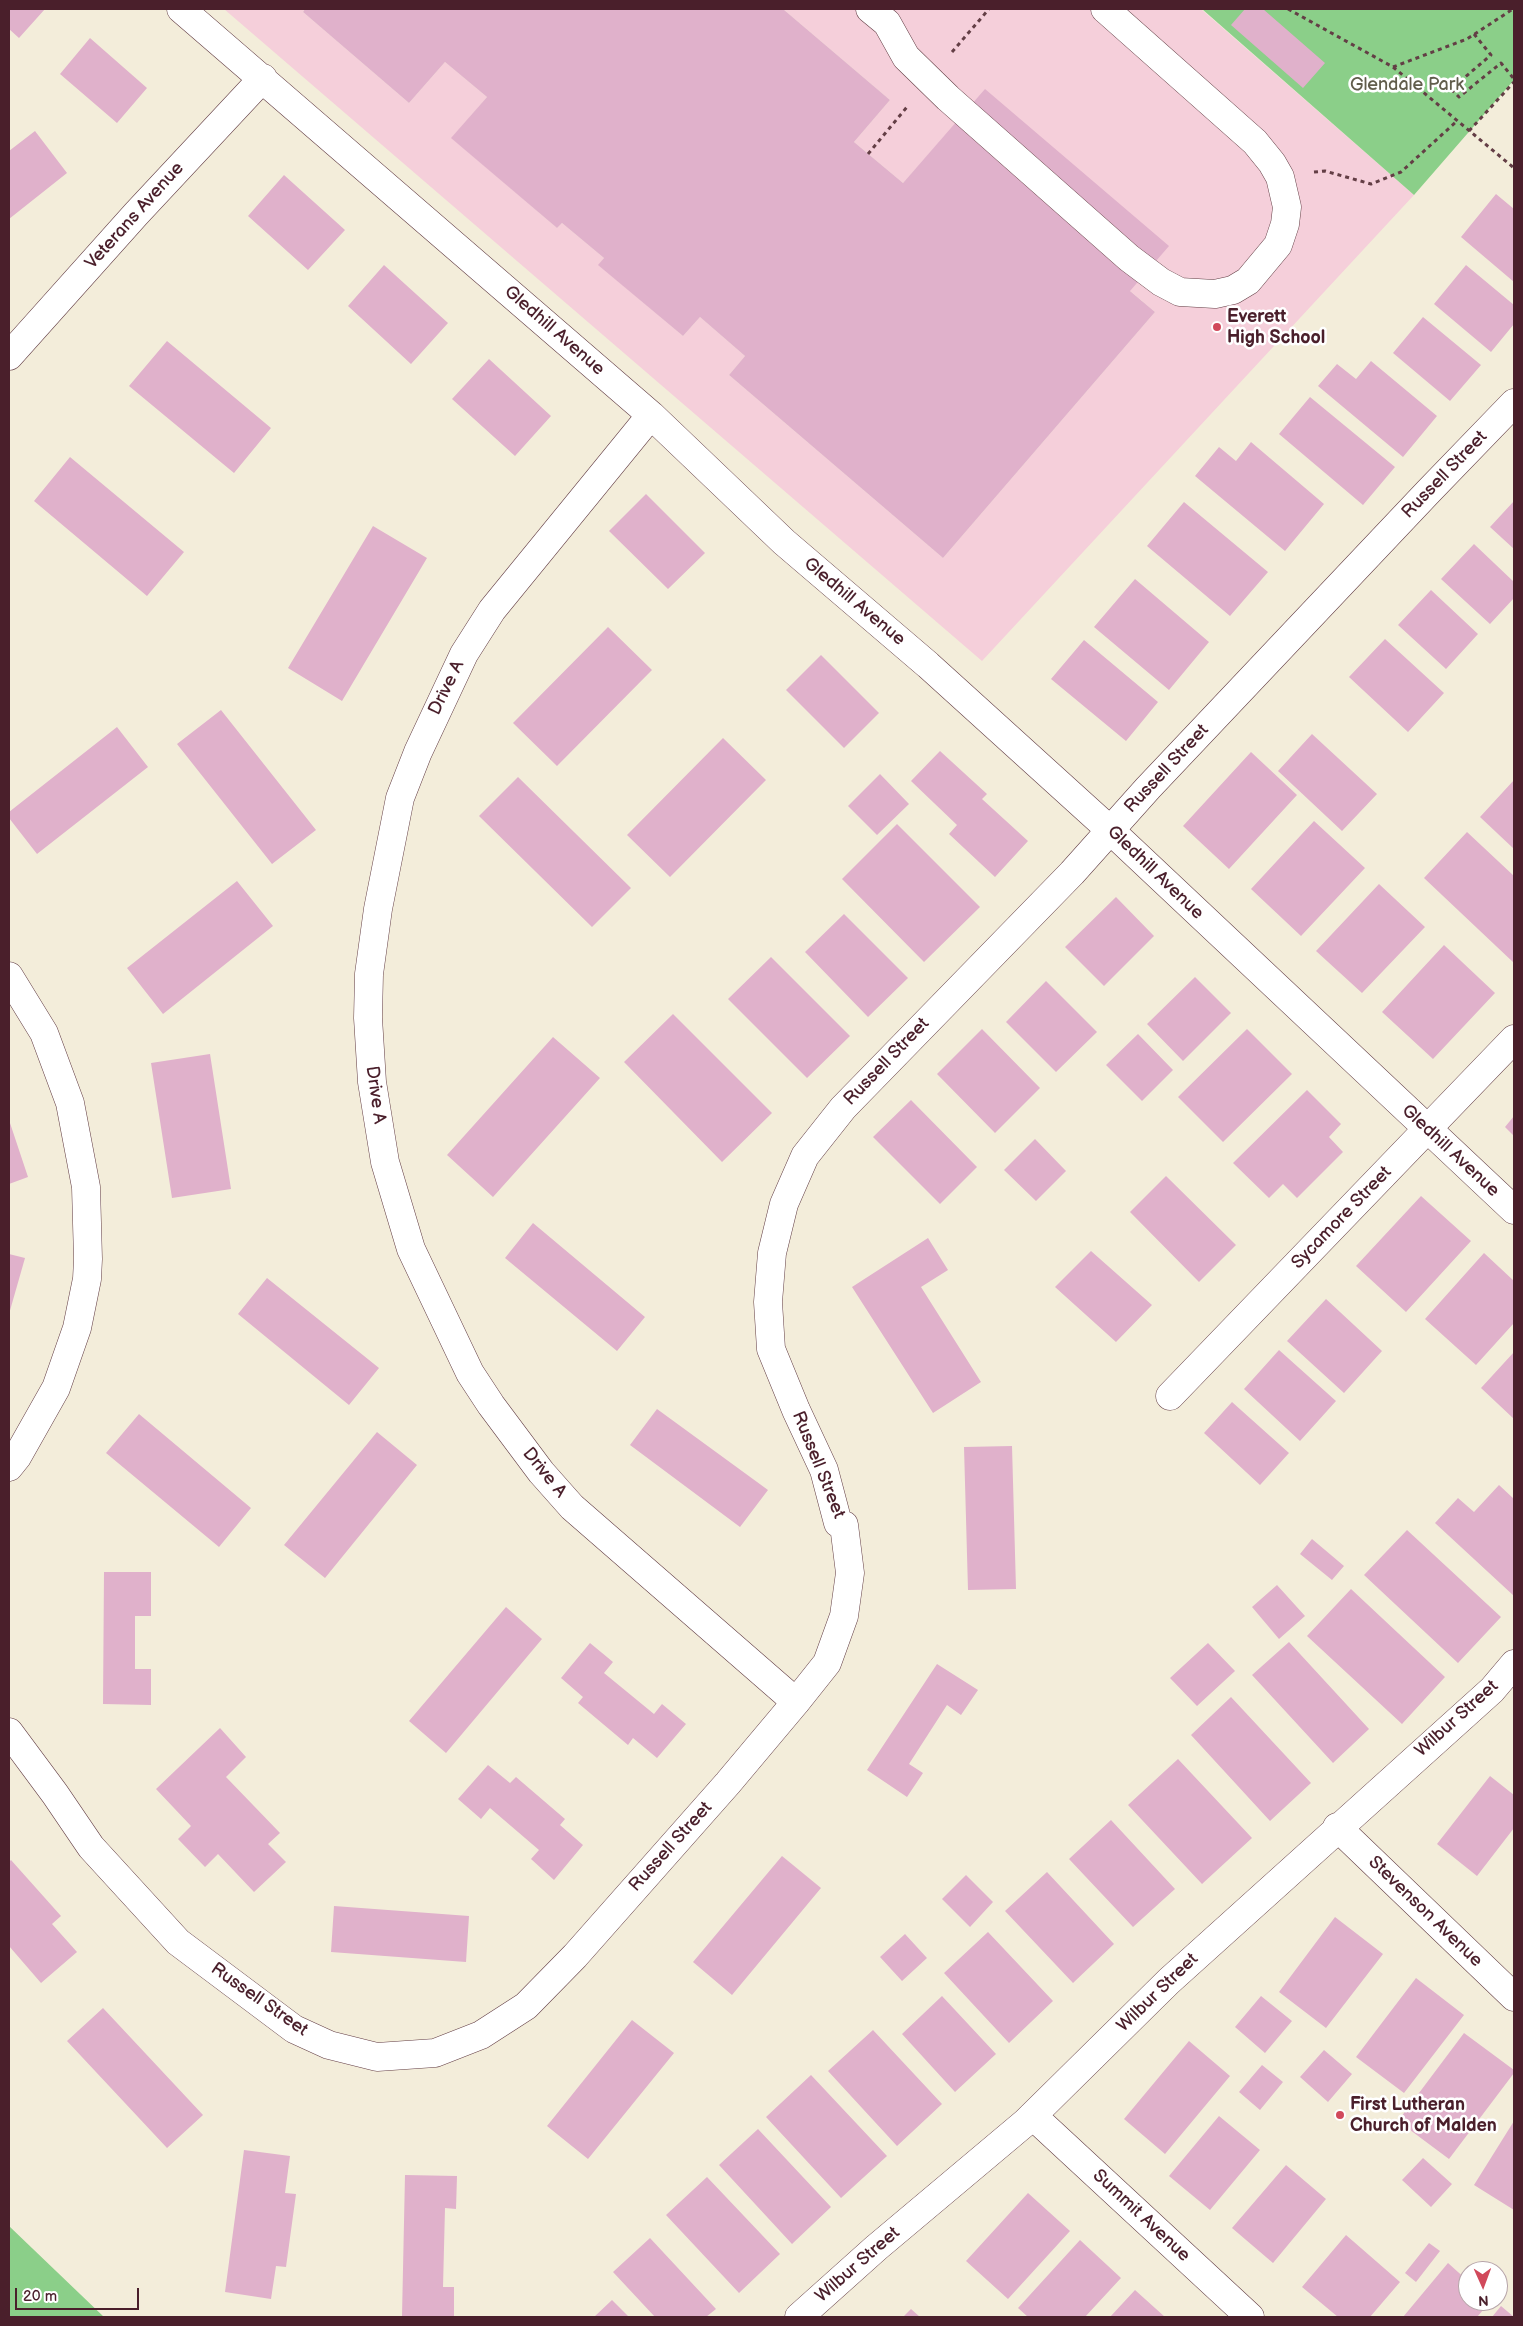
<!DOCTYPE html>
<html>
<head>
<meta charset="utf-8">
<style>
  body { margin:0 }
  #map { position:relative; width:1523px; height:2326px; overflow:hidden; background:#f3edda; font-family:"Balsamiq Sans",sans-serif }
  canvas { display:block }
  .frame { position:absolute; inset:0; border:10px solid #4a1f2b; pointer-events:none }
  .north { position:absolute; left:1458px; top:2261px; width:50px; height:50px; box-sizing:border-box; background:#fff; border:1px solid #b7a5aa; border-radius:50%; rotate:178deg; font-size:14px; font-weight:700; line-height:20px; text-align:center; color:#4a1f2b }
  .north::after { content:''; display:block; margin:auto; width:18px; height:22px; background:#d1495b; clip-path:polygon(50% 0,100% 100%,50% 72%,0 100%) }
  .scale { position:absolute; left:15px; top:2288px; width:124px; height:22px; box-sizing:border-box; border:2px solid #4a1f2b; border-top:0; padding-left:6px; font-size:15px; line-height:18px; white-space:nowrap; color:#4a1f2b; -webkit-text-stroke:4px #fff; paint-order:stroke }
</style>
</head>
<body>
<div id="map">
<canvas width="1523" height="2326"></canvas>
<div class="frame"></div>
<div class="north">N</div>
<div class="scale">20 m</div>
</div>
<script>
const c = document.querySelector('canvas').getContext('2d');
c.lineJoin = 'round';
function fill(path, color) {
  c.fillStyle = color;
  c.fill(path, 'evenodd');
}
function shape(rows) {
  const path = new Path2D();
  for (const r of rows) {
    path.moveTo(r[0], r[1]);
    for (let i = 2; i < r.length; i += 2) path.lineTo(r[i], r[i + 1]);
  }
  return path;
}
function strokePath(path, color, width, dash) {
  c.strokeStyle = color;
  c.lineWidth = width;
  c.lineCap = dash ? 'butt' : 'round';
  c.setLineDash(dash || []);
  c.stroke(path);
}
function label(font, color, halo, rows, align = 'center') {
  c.font = font + ' "Balsamiq Sans",sans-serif';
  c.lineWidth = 5;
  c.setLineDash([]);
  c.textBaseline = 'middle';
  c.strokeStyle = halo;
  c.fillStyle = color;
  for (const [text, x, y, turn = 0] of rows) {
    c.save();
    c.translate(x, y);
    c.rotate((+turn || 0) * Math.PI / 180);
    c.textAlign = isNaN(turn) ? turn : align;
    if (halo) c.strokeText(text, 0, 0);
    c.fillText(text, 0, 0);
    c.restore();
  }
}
fill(shape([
  [224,9,305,9,303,12,409,103,445,62,487,97,452,138,557,228,562,223,604,258,599,265,683,336,700,317,745,356,729,375,943,558,1155,312,946,135,903,183,854,142,890,100,783,9,1201,9,1414,195,982,661]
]), '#f5cfda');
fill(shape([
  [1202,9,1514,9,1514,80,1414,195],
  [9,2226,104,2317,9,2317]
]), '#8bcf89');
fill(shape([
  [9,9,45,9,19,38,9,29],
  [305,9,783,9,890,100,854,142,903,183,985,89,1169,246,1130,291,1155,312,943,558,729,375,745,356,700,317,683,336,598,265,604,258,562,223,557,228,451,138,487,97,445,62,409,103,303,12],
  [1245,9,1263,9,1325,63,1303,88,1231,25],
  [90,38,147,88,117,123,60,74],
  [35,131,67,173,9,219,9,151],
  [284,175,345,230,308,270,248,216],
  [1496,194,1514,209,1514,282,1461,237],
  [384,265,448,323,411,364,348,306],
  [1466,265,1514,305,1514,324,1491,352,1434,304],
  [1423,317,1481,365,1450,401,1393,353],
  [167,341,271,428,234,473,129,386],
  [489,359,551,416,515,456,452,399],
  [1371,361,1437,416,1403,457,1318,386,1337,364,1356,379],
  [1310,397,1395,467,1363,505,1279,434],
  [1251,442,1324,504,1285,551,1195,476,1219,447,1236,461],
  [70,457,184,552,147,596,34,501],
  [646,494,705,553,668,589,609,531],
  [1514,501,1514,549,1490,527],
  [1184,502,1268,572,1230,616,1147,546],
  [373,526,427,558,342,701,288,668],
  [1474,544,1514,582,1514,598,1490,624,1441,579],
  [1135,579,1209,642,1169,690,1094,627],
  [1431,590,1478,634,1446,669,1398,625],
  [608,627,652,670,557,766,513,723],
  [1385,639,1444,693,1408,732,1349,677],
  [1084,640,1158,702,1126,741,1051,679],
  [821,655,879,713,844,748,786,690],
  [221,710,316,830,272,864,177,744],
  [117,727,148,767,37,854,9,818,9,812],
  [1312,734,1377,794,1342,831,1278,771],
  [723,738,766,780,670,877,627,835],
  [940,751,987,794,982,799,1028,841,995,877,949,834,957,825,911,781],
  [1251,752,1297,795,1229,869,1183,826],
  [880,774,909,804,877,835,848,806],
  [518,777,631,888,592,927,479,816],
  [1514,780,1514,849,1480,817],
  [1314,821,1365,868,1301,936,1251,889],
  [897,824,980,907,924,962,842,879],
  [1467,832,1514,876,1514,963,1424,878],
  [237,881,273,926,163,1014,127,968],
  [1379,884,1425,927,1362,993,1316,951],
  [1116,897,1154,936,1104,986,1065,947],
  [844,914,908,978,868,1017,805,952],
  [1444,945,1495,993,1433,1059,1382,1012],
  [771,957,850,1036,807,1078,728,999],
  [1195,977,1231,1013,1183,1061,1147,1024],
  [1046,981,1097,1032,1056,1072,1006,1022],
  [673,1014,772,1113,722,1162,624,1062],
  [982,1029,1040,1088,995,1133,937,1074],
  [1247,1029,1292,1074,1223,1142,1178,1097],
  [1138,1034,1173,1070,1142,1101,1106,1065],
  [553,1037,600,1078,493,1197,447,1155],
  [210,1054,231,1189,172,1198,151,1063],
  [1307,1090,1341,1124,1329,1137,1343,1152,1297,1198,1283,1184,1269,1198,1233,1163],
  [911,1100,977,1167,940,1204,873,1137],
  [1514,1116,1514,1136,1505,1127],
  [9,1120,28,1177,9,1184],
  [1035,1139,1066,1171,1036,1201,1004,1170],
  [1166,1176,1236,1245,1199,1282,1130,1212],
  [1421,1196,1471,1241,1406,1312,1356,1266],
  [533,1223,645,1317,617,1351,505,1258],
  [928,1238,948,1270,921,1287,981,1382,933,1413,852,1287],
  [1091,1251,1152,1305,1116,1342,1055,1287],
  [1484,1253,1514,1281,1514,1323,1476,1365,1425,1319],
  [9,1254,25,1258,9,1314],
  [267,1278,379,1368,349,1405,238,1314],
  [1326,1299,1382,1351,1344,1393,1287,1341],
  [1279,1350,1336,1401,1300,1441,1244,1389],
  [1514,1352,1514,1419,1481,1388],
  [1232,1402,1289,1453,1260,1485,1204,1433],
  [657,1409,768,1490,740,1527,630,1445],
  [139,1414,251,1508,219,1547,106,1453],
  [377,1432,417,1465,325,1578,284,1545],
  [1012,1446,1016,1589,968,1590,964,1447],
  [1499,1485,1514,1499,1514,1596,1435,1523,1458,1498,1474,1512],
  [1407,1530,1501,1617,1458,1663,1364,1575],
  [1312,1539,1344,1566,1332,1580,1300,1554],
  [104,1572,151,1572,151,1616,135,1616,135,1669,151,1669,151,1705,103,1704],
  [1277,1585,1305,1616,1279,1639,1252,1607],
  [1351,1589,1445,1677,1402,1724,1307,1636],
  [506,1607,542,1639,446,1753,409,1721],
  [1289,1642,1369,1729,1333,1763,1252,1675],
  [590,1643,613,1662,604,1673,654,1714,662,1704,686,1724,657,1758,633,1738,628,1745,578,1703,583,1697,561,1678],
  [1208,1643,1235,1671,1197,1706,1170,1678],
  [937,1664,978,1690,961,1715,947,1705,909,1764,923,1773,907,1797,867,1770],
  [1231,1697,1311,1783,1270,1821,1191,1735],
  [220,1728,246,1757,226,1777,280,1833,268,1844,286,1862,254,1892,218,1854,205,1867,178,1839,191,1826,156,1789],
  [1178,1759,1252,1838,1202,1884,1128,1805],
  [488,1765,510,1783,516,1777,565,1819,560,1825,583,1845,554,1880,531,1859,539,1850,490,1808,481,1819,458,1799],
  [1490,1776,1514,1795,1514,1828,1477,1876,1437,1844],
  [1111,1820,1175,1889,1133,1927,1069,1859],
  [782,1856,821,1888,732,1995,693,1962],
  [11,1860,61,1916,52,1924,77,1952,41,1983,9,1946,9,1862],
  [1047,1872,1114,1944,1073,1983,1005,1911],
  [966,1875,993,1902,970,1927,942,1899],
  [334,1906,469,1916,466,1962,331,1952],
  [1335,1917,1383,1954,1326,2028,1279,1992],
  [988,1932,1053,2001,1009,2043,944,1973],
  [905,1934,927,1958,902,1981,880,1957],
  [1416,1978,1464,2015,1404,2093,1356,2057],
  [942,1996,996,2054,955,2092,902,2034],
  [1261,1996,1292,2021,1265,2053,1235,2027],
  [103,2008,203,2115,167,2148,67,2041],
  [632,2020,674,2053,588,2159,547,2126],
  [873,2030,942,2104,897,2146,828,2071],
  [1464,2033,1514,2070,1514,2073,1449,2159,1398,2121],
  [1189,2041,1230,2076,1165,2154,1124,2119],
  [1324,2050,1352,2074,1328,2102,1300,2077],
  [1262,2065,1283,2082,1260,2110,1239,2092],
  [811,2075,887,2156,841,2198,766,2117],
  [1219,2116,1260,2150,1210,2210,1169,2176],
  [1514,2121,1514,2210,1474,2185],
  [758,2129,831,2207,792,2244,719,2165],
  [244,2150,290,2156,285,2193,296,2194,286,2267,276,2266,271,2299,225,2292],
  [1423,2158,1452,2184,1431,2207,1402,2180],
  [1286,2165,1326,2199,1273,2263,1232,2228],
  [405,2175,457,2176,456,2209,445,2208,443,2287,454,2287,454,2317,402,2316],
  [707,2177,780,2254,739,2293,666,2215],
  [1028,2193,1070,2231,1008,2299,966,2261],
  [1346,2235,1400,2282,1370,2317,1338,2317,1302,2287],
  [650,2238,716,2309,706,2317,655,2317,613,2272],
  [1080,2240,1121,2278,1085,2317,1028,2317,1018,2308],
  [1429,2243,1440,2251,1416,2282,1405,2273],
  [1448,2263,1468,2281,1468,2301,1491,2301,1477,2317,1403,2317],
  [1135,2290,1165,2317,1110,2317],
  [612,2300,629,2317,594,2317],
  [1501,2306,1514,2317,1492,2317],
  [911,2309,920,2317,903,2317]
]), '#e0b1cb');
const minor = shape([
  [181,9,651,415,784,542,928,665,1110,830,1514,1210],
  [870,9,887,23,906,57,948,98,1129,258,1161,282,1180,292,1215,294,1233,290,1248,281,1278,245,1285,224,1287,207,1280,177,1272,163,1255,142,1105,9],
  [9,356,136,214,263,78],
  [651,415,492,610,464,654,418,752,400,798,378,909,369,974,368,1018,372,1082,385,1162,411,1249,470,1373,491,1405,541,1472,572,1507,796,1702],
  [9,976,44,1033,70,1103,86,1187,88,1259,87,1279,77,1328,56,1388,17,1457,9,1467],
  [1170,1396,1514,1039],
  [9,1732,55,1794,91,1847,178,1942,294,2029,329,2045,377,2057,435,2053,481,2035,526,2006,575,1956,728,1783,796,1702,827,1663,844,1616,850,1573,844,1525,838,1523,824,1470,796,1410,771,1349,768,1302,772,1253,784,1204,805,1156,843,1108,1072,873,1148,788,1428,492,1514,403],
  [1337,1827,1514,1997],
  [1033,2116,1250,2317],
  [799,2317,876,2248,1026,2122,1169,1981,1492,1690,1514,1664]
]);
strokePath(minor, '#633e45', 29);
strokePath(shape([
  [1288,9,1393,67,1514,168],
  [1474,34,1491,55,1451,89,1459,97,1501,63,1514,79],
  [952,52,989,9],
  [1393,67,1467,39,1513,9],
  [1469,131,1514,82],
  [868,154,907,107],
  [1314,172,1325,171,1371,184,1401,172,1457,121]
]), '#633e45', 3, [4, 4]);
strokePath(minor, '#fff', 28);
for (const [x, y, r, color] of [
  [1217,327,5,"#d1495b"],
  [1340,2115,5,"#d1495b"]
]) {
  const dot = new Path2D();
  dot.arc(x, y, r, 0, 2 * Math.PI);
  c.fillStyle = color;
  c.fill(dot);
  strokePath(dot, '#fff', 2);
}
label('18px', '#615d4c', '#fff', [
  ["Glendale Park",1407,85]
]);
label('18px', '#4a1f2b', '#fff', [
  ["Veterans Avenue",135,216,-48],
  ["Gledhill Avenue",554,331,41],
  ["Russell Street",1445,475,-46],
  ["Gledhill Avenue",854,602,40],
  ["Drive A",447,688,-64],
  ["Russell Street",1167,769,-47],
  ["Gledhill Avenue",1155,873,44],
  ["Russell Street",887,1062,-46],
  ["Drive A",375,1095,82],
  ["Gledhill Avenue",1450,1151,43],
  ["Sycamore Street",1342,1218,-46],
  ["Russell Street",818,1465,68],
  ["Drive A",544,1473,51],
  ["Wilbur Street",1457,1719,-42],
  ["Russell Street",671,1847,-48],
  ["Stevenson Avenue",1425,1912,44],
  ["Wilbur Street",1158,1993,-44],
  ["Russell Street",259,2000,35],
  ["Summit Avenue",1141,2216,43],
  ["Wilbur Street",858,2265,-41]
]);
label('bold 18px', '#4a1f2b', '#fff', [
  ["Everett",1227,317],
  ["High School",1227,338],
  ["First Lutheran",1350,2105],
  ["Church of Malden",1350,2126]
], 'left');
</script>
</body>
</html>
